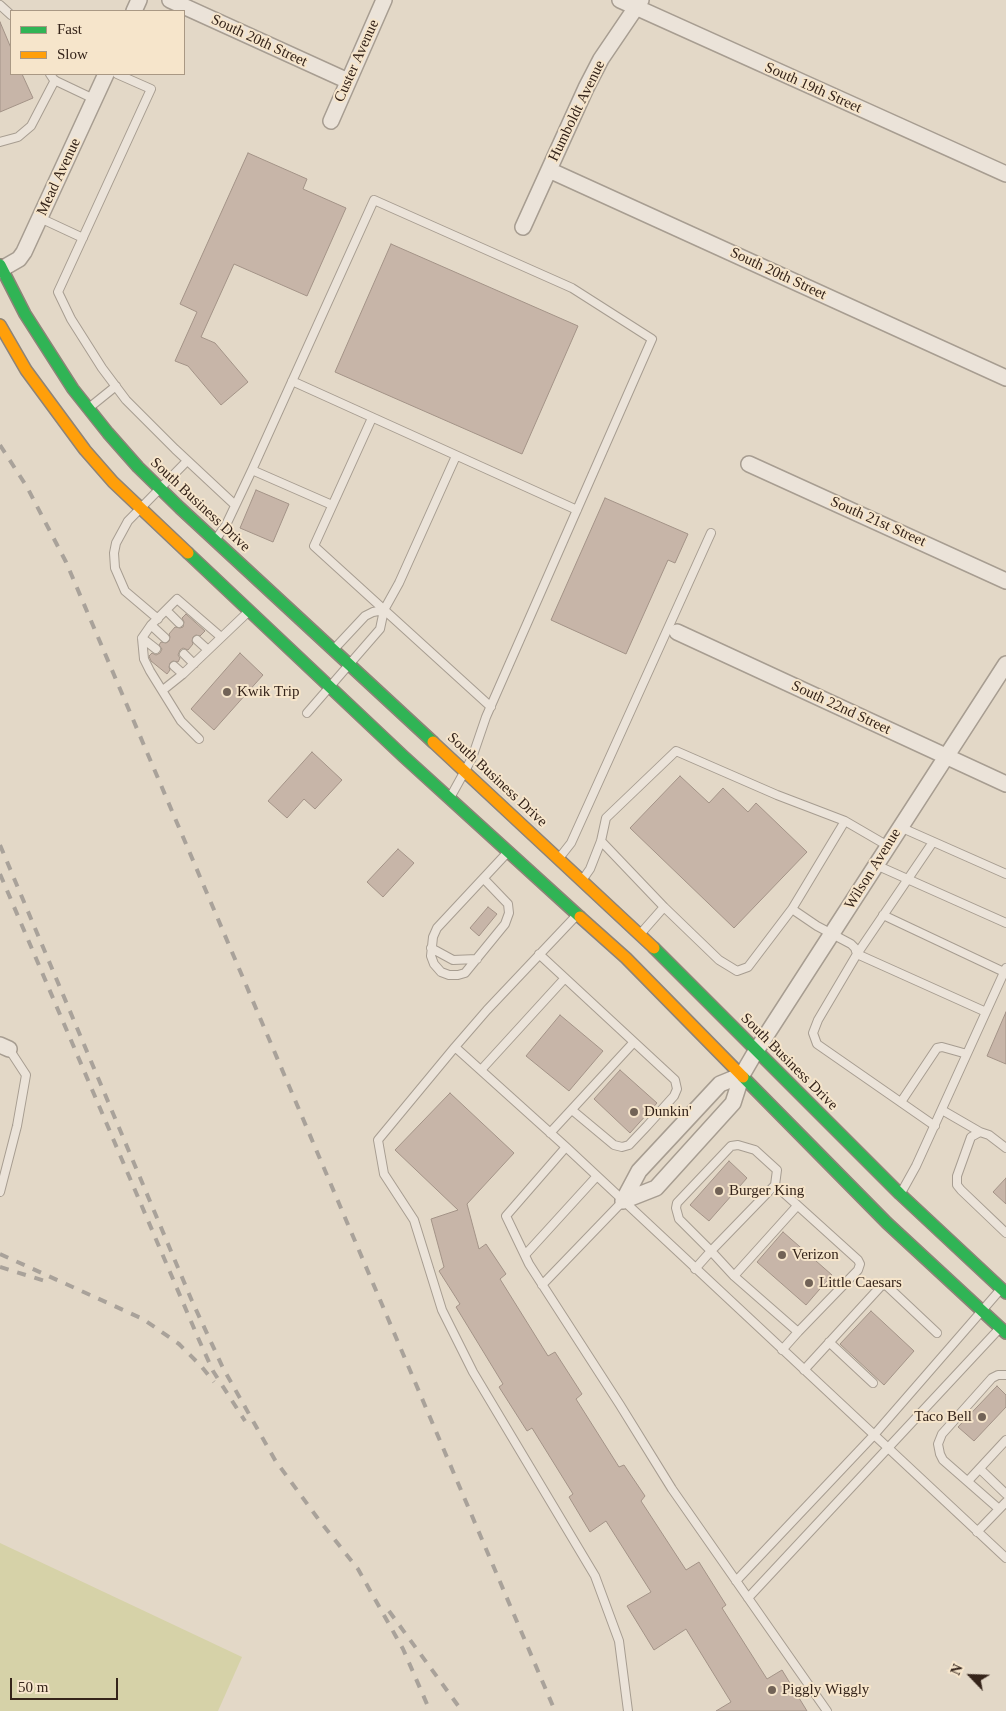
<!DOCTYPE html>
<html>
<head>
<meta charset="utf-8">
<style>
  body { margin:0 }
  #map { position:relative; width:1006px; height:1711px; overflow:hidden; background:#e3d8c7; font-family:Georgia,serif }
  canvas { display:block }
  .legend { position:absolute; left:10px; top:10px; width:175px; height:65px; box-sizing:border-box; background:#f6e5cb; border:1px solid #a99884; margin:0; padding:6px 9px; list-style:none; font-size:15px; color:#35241a }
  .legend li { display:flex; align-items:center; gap:10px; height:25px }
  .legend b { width:25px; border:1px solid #a99884 }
  .north { position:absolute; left:946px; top:1651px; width:50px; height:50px; -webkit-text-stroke:4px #f6e5cb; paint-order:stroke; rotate:294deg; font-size:14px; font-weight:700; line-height:20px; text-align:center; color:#35241a }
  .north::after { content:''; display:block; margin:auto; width:18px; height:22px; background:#35241a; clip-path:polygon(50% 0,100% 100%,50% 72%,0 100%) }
  .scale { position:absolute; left:10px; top:1678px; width:108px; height:22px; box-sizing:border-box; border:2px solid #35241a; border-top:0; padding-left:6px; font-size:15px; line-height:18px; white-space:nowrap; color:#35241a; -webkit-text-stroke:4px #f6e5cb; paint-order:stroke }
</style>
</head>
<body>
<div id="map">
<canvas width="1006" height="1711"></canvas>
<ul class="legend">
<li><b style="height:6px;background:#30b455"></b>Fast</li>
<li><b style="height:6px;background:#ff9f0a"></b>Slow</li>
</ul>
<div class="north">N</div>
<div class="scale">50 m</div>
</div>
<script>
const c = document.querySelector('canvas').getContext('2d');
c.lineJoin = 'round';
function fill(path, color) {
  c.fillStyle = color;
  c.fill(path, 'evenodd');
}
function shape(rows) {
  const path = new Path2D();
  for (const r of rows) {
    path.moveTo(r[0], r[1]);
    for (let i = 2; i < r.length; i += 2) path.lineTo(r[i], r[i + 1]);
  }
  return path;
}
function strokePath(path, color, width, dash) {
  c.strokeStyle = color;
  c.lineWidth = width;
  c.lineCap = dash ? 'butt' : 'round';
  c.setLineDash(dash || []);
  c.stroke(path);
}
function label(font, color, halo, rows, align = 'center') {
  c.font = font + ' Georgia,serif';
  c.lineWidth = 4;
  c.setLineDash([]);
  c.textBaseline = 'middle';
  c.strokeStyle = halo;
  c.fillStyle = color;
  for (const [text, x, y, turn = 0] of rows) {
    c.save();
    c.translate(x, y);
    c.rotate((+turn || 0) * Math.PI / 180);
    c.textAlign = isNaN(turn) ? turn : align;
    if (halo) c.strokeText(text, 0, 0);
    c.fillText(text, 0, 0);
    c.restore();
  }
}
fill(shape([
  [0,1543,242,1657,218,1711,0,1711]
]), '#d6d2a8');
const building = shape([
  [0,22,11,48,11,74,22,74,33,98,0,112,0,22],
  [248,153,307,179,303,189,346,208,307,296,234,264,201,337,215,343,248,382,221,405,188,366,175,361,197,312,180,304,248,153],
  [391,244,578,326,522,454,335,372,391,244],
  [256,490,289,504,273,542,240,528,256,490],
  [605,498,688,534,675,563,668,560,626,654,551,620,605,498],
  [186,614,205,631,200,636,196,635,193,637,192,641,193,644,188,650,183,648,180,650,178,655,180,658,178,662,173,661,170,663,169,667,170,670,167,674,151,661,149,656,152,653,156,655,160,653,162,649,159,645,161,642,166,643,169,641,170,637,169,634,175,627,180,628,183,627,184,622,182,618,186,614],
  [240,653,263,675,214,730,191,709,240,653],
  [312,752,342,780,315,809,304,799,287,818,268,801,312,752],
  [680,776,709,803,723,788,748,812,756,803,807,852,734,928,630,828,680,776],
  [398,849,414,863,383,897,367,882,398,849],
  [488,907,497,914,479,936,470,928,488,907],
  [1006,1012,1006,1064,987,1056,1006,1012],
  [560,1015,603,1051,569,1091,526,1056,560,1015],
  [620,1070,657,1103,630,1133,594,1099,620,1070],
  [450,1093,514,1153,467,1204,479,1249,486,1244,506,1274,500,1279,548,1356,555,1352,582,1394,576,1399,619,1467,624,1465,645,1496,641,1501,686,1570,699,1562,726,1605,722,1608,767,1679,782,1670,807,1711,716,1711,731,1702,686,1629,654,1650,627,1606,651,1592,606,1521,590,1532,569,1497,573,1494,532,1428,527,1431,499,1387,503,1384,456,1307,460,1304,439,1271,444,1267,431,1219,458,1210,395,1150,450,1093],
  [729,1161,747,1178,709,1221,690,1205,729,1161],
  [1006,1178,1006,1204,993,1192,1006,1178],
  [783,1232,832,1275,806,1305,757,1262,783,1232],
  [871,1311,914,1351,884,1385,840,1344,871,1311],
  [997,1386,1006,1395,1006,1407,974,1441,958,1427,997,1386]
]);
fill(building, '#c7b5a8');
strokePath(building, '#a39387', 1);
const lane = shape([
  [0,5,11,15],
  [50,74,54,80,94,99],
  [117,74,151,89,58,292,71,319,102,368,126,400,175,449,235,505],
  [0,142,18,137,31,126,55,80],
  [40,218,83,238],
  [292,381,577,510],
  [90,407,116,386],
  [372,418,314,546,491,707],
  [252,470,332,505],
  [216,539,226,525,252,470,374,200,572,288,652,339,486,717,472,758,451,796],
  [166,610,179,623],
  [158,619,125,591,115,568,114,553,116,543,128,521,187,461],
  [151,625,165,638],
  [142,638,156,649],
  [197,640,208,650],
  [336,647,365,616,373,612,384,610],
  [184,654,194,664],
  [174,666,183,674,247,613],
  [163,690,183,674],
  [307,713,380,629,384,610,399,583,456,456],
  [199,739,181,721,150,671,144,659,142,638,151,625,177,599,221,637],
  [845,821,792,909,817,926,851,944,855,948,857,954,818,1020,813,1033,817,1044,935,1126],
  [900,827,1006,874],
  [601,841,664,907],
  [933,842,857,954,986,1012],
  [560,857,571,843,711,533],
  [876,865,1006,923],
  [484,879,508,904,509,913,505,924,465,973,458,975,449,975,441,972,434,964,431,956,433,937,437,928,506,854],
  [583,879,590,869,601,841,606,818,676,751,777,795,845,821,888,846],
  [883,915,1004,972],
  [575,917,487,1010,455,1047,566,1147,1006,1558],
  [642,932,664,907,719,960,737,971,748,967,792,909],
  [431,948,453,960,477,959],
  [539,954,675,1080,677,1089,674,1096,647,1126,629,1145,622,1147,614,1145,572,1110],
  [455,1047,378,1140,384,1174,414,1220,442,1310,473,1372,595,1576,619,1641,628,1711],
  [481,1070,565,978],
  [901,1102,937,1048,942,1047,967,1054],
  [942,1110,980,1132],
  [550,1133,634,1042],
  [566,1147,506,1216,529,1264,620,1405,672,1489,827,1711],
  [1006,1148,989,1135,980,1132,971,1137,957,1176,957,1185,961,1190,1006,1233],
  [0,1192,17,1126,26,1075,9,1049],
  [901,1193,916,1166,1006,968],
  [525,1255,597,1176],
  [695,1269,711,1251,775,1185,777,1170,755,1150,738,1145,731,1146,677,1203,676,1208,679,1219,711,1251,734,1276,798,1332,858,1270,860,1264,858,1260,775,1185],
  [734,1276,797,1206],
  [542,1285,623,1201],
  [829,1342,873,1383],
  [782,1350,798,1332],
  [804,1370,881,1286,886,1285,937,1333],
  [980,1469,1006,1494],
  [968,1481,1006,1440],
  [999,1509,943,1460,940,1454,938,1444,942,1434,992,1378,998,1375,1006,1375],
  [977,1532,1006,1502],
  [736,1581,874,1435,1000,1290],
  [748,1598,999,1329]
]);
const street = shape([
  [170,0,348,81],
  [620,0,1006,174],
  [134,11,139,0],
  [331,121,384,0],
  [549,170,1006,378],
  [523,227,586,88,601,59,641,0],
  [0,270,19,259,24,252,106,74],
  [749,464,1006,581],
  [677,632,1006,784],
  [0,1045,9,1049],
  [623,1201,656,1188,733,1103,742,1075,756,1051,1006,664],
  [623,1201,639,1171,720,1084,742,1075]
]);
const fast = shape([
  [0,265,25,314,73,389,108,433,138,467,180,508,433,742],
  [188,553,403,756,580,917],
  [654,948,900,1194,1006,1293],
  [743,1077,887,1223,1006,1333]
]);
const slow = shape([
  [0,325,26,370,85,450,113,482,188,553],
  [433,742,654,948],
  [580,917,626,958,743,1077]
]);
strokePath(lane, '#a79d91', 10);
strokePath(street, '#a79d91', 18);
strokePath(fast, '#8d8378', 14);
strokePath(slow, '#8d8378', 14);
strokePath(lane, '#ebe3d9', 8);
strokePath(street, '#ebe3d9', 15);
strokePath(fast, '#30b455', 11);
strokePath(slow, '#ff9f0a', 11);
strokePath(shape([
  [0,445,27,487,66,562,555,1711],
  [0,845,192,1301,223,1368,275,1460,319,1520,358,1569,403,1649,430,1711],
  [0,874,199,1340,213,1371,245,1421],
  [0,1254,143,1319,179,1344,201,1366,214,1382],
  [0,1267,45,1281],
  [389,1611,462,1711]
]), '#a9a29a', 4, [9, 9]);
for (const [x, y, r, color] of [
  [227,692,5,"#726357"],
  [634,1112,5,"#726357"],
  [719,1191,5,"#726357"],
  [782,1255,5,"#726357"],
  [809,1283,5,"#726357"],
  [982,1417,5,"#726357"],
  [772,1690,5,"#726357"]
]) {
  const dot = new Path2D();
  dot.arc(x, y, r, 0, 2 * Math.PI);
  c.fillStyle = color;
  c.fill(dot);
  strokePath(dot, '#f6e5cb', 2);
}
label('15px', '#35241a', '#f6e5cb', [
  ["South 20th Street",259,41,25],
  ["Custer Avenue",357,61,-66],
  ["South 19th Street",813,88,24],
  ["Humboldt Avenue",577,111,-64],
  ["Mead Avenue",59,177,-65],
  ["South 20th Street",778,274,25],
  ["South Business Drive",200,505,43],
  ["South 21st Street",878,522,24],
  ["South 22nd Street",841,708,25],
  ["South Business Drive",497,780,43],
  ["Wilson Avenue",873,869,-58],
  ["South Business Drive",789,1062,45]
]);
label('15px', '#35241a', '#f6e5cb', [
  ["Kwik Trip",237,692],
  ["Dunkin'",644,1112],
  ["Burger King",729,1191],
  ["Verizon",792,1255],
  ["Little Caesars",819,1283],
  ["Taco Bell",972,1417,"right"],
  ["Piggly Wiggly",782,1690]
], 'left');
</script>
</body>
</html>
